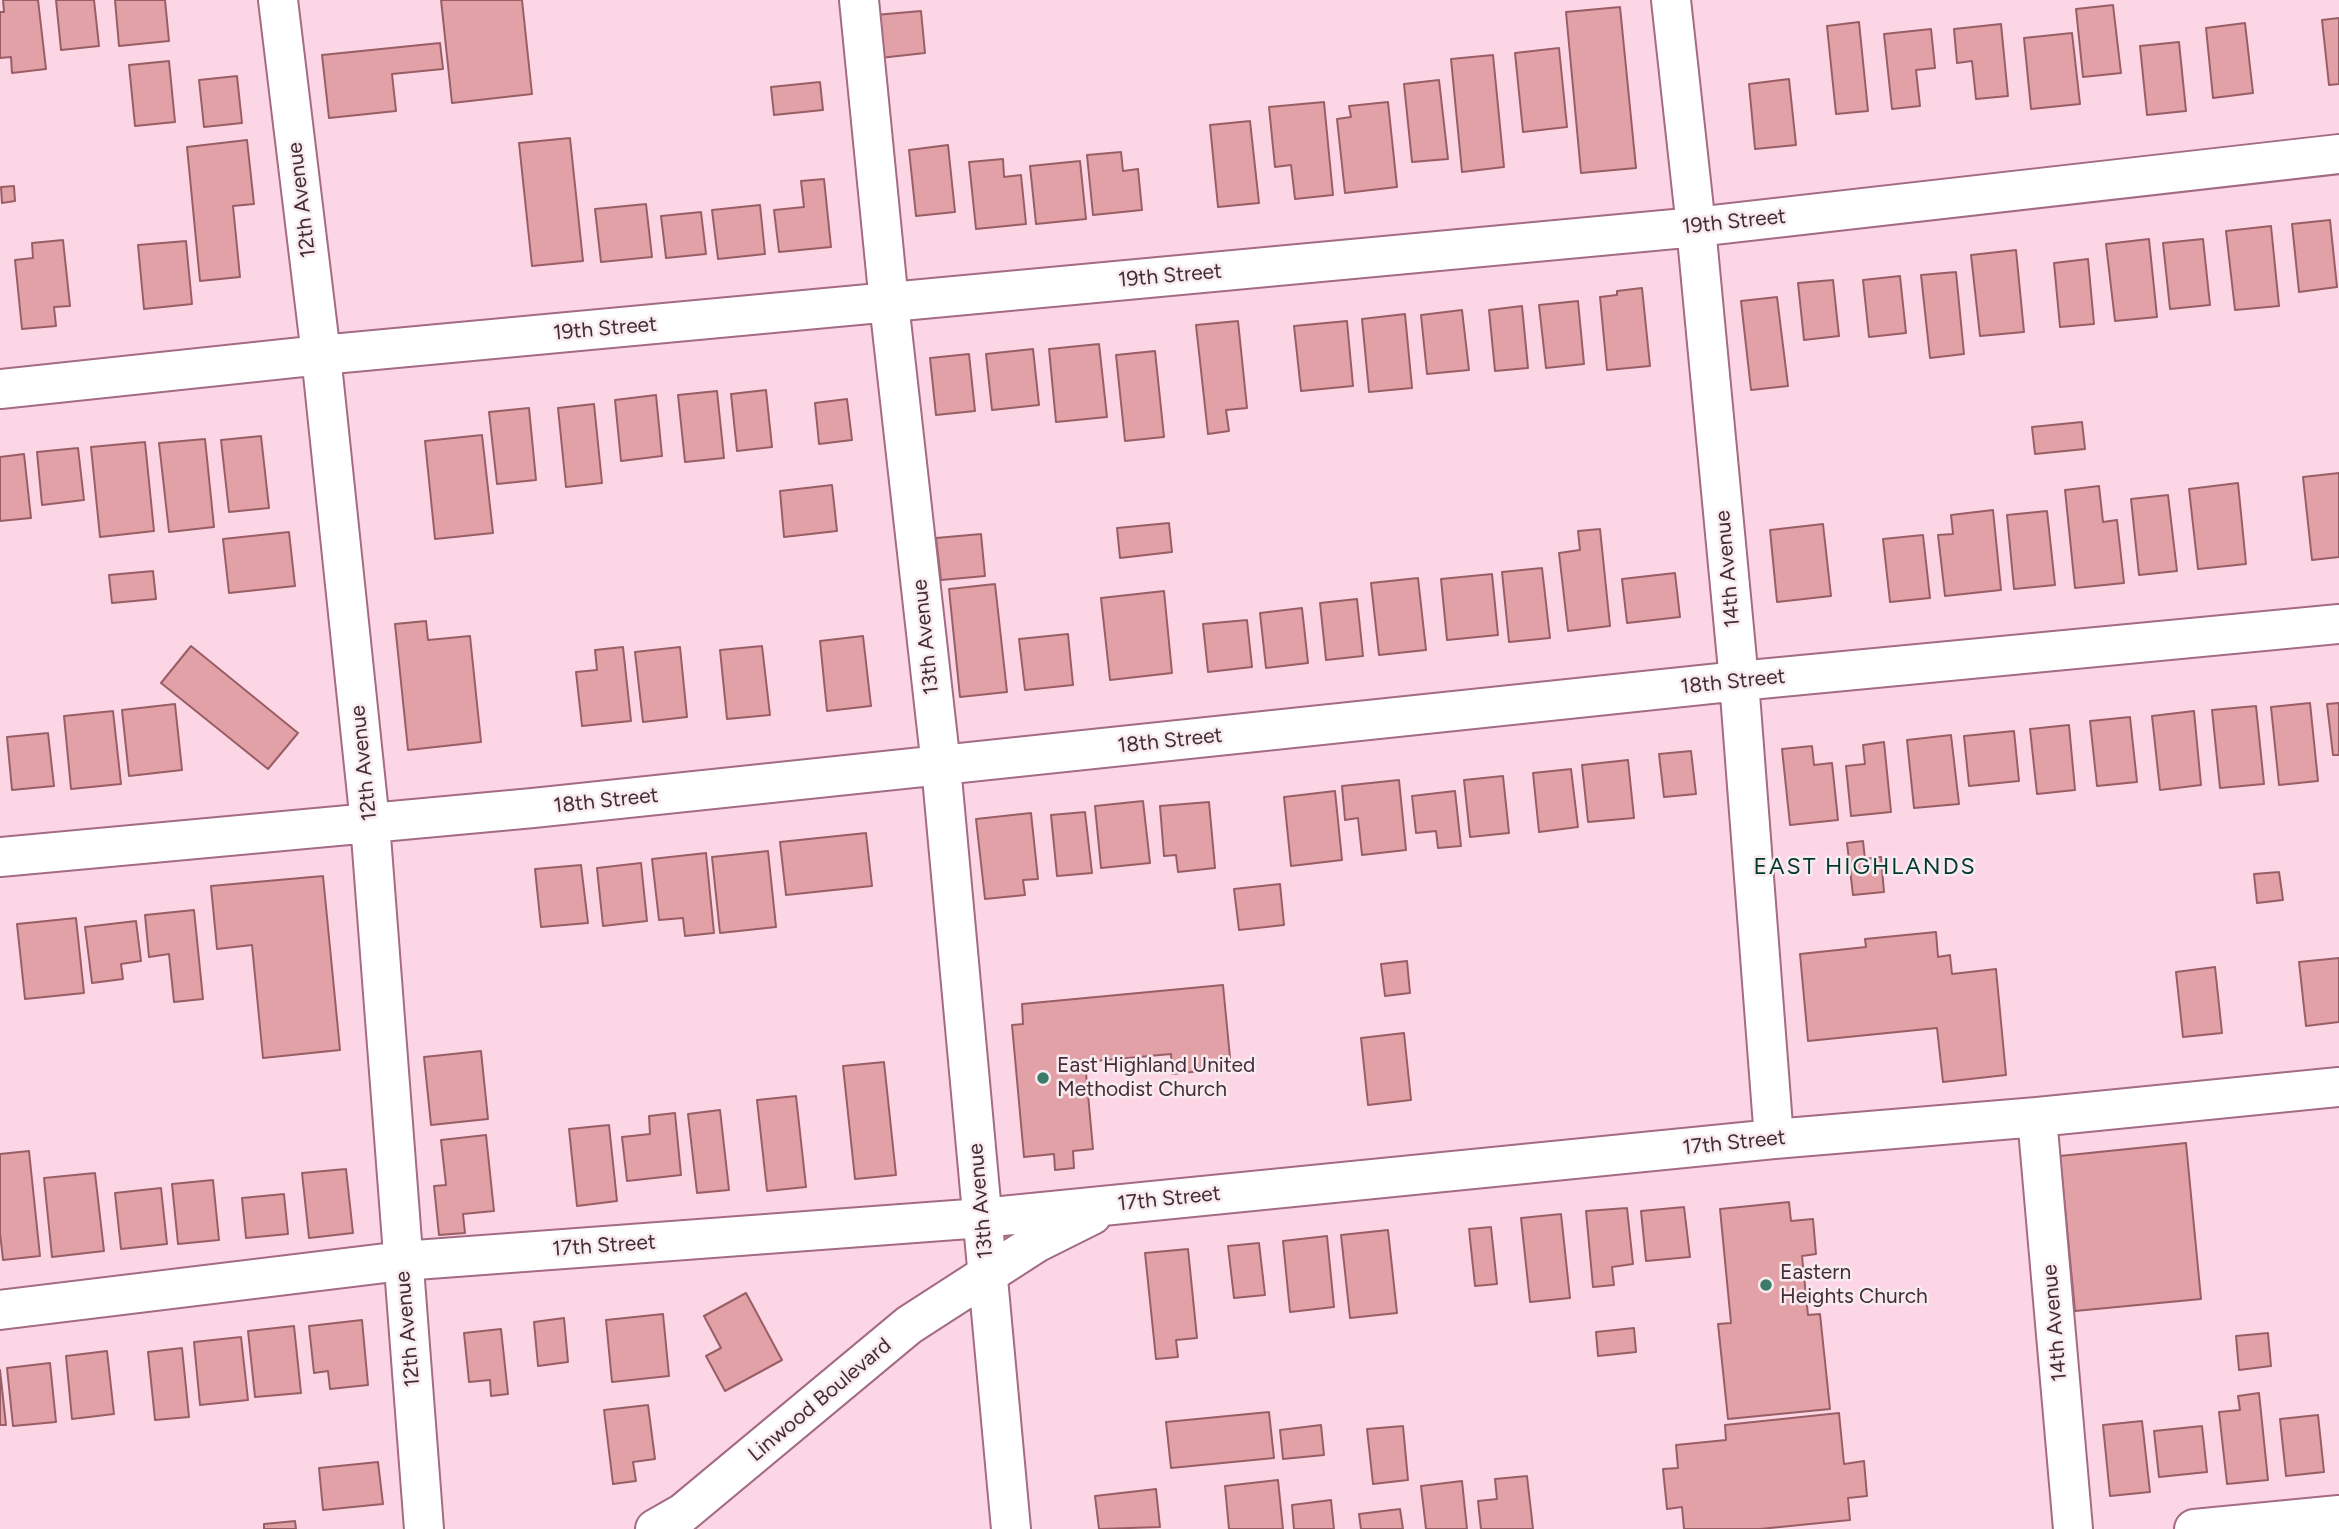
<!DOCTYPE html>
<html>
<head>
<meta charset="utf-8">
<style>
  body { margin:0 }
  canvas { display:block; background:#fcd6e5 }
</style>
</head>
<body>
<canvas width="2339" height="1529"></canvas>
<script>
const c = document.querySelector('canvas').getContext('2d');
c.lineJoin = 'round';
function fill(path, color) {
  c.fillStyle = color;
  c.fill(path, 'evenodd');
}
function shape(rows) {
  const path = new Path2D();
  for (const r of rows) {
    path.moveTo(r[0], r[1]);
    for (let i = 2; i < r.length; i += 2) path.lineTo(r[i], r[i + 1]);
  }
  return path;
}
function strokePath(path, color, width, dash) {
  c.strokeStyle = color;
  c.lineWidth = width;
  c.lineCap = dash ? 'butt' : 'round';
  c.setLineDash(dash || []);
  c.stroke(path);
}
function label(font, color, halo, rows, align = 'center') {
  c.font = font + ' Figtree,sans-serif';
  c.lineWidth = 5;
  c.setLineDash([]);
  c.textBaseline = 'middle';
  c.strokeStyle = halo;
  c.fillStyle = color;
  for (const [text, x, y, turn = 0] of rows) {
    c.save();
    c.translate(x, y);
    c.rotate((+turn || 0) * Math.PI / 180);
    c.textAlign = isNaN(turn) ? turn : align;
    if (halo) c.strokeText(text, 0, 0);
    c.fillText(text, 0, 0);
    c.restore();
  }
}
const building = shape([
  [3,0,38,0,46,69,12,73,11,57,0,58,0,12,4,12,3,0],
  [56,0,94,0,99,46,61,50,56,0],
  [115,0,165,0,169,41,119,46,115,0],
  [441,0,522,0,532,94,452,103,441,0],
  [2113,5,2121,73,2083,77,2076,9,2113,5],
  [1620,7,1636,168,1581,173,1566,12,1620,7],
  [921,11,925,53,880,58,875,15,921,11],
  [2339,18,2339,84,2329,85,2322,20,2339,18],
  [1859,22,1868,111,1836,114,1827,26,1859,22],
  [2245,23,2253,93,2213,98,2206,28,2245,23],
  [2001,24,2008,96,1976,99,1972,61,1957,63,1954,29,2001,24],
  [1931,29,1935,68,1916,70,1920,106,1892,109,1884,34,1931,29],
  [2072,33,2080,104,2031,109,2024,38,2072,33],
  [2179,42,2186,111,2147,115,2140,46,2179,42],
  [440,43,443,69,392,74,396,111,329,118,322,55,440,43],
  [1559,48,1567,127,1523,132,1515,53,1559,48],
  [1493,55,1504,167,1462,172,1451,59,1493,55],
  [169,61,175,122,135,126,129,65,169,61],
  [237,76,242,123,204,127,199,80,237,76],
  [1789,79,1796,145,1755,149,1749,84,1789,79],
  [1439,80,1448,159,1412,162,1404,84,1439,80],
  [820,82,823,110,774,115,771,87,820,82],
  [1324,102,1333,195,1295,199,1291,165,1275,167,1269,107,1324,102],
  [1388,102,1397,187,1345,193,1337,119,1351,117,1349,106,1388,102],
  [1250,121,1259,203,1218,207,1210,125,1250,121],
  [570,138,583,261,532,266,519,143,570,138],
  [247,140,254,204,233,206,240,277,200,281,187,147,247,140],
  [948,145,955,212,916,216,909,150,948,145],
  [1121,152,1123,171,1138,169,1142,210,1093,215,1087,155,1121,152],
  [1003,159,1004,177,1021,175,1026,224,976,229,969,162,1003,159],
  [1080,161,1086,219,1036,224,1030,166,1080,161],
  [824,179,831,247,779,252,774,210,804,207,801,181,824,179],
  [14,186,15,201,2,203,1,187,14,186],
  [646,204,652,257,601,262,595,209,646,204],
  [760,205,765,254,718,259,712,210,760,205],
  [701,212,706,254,666,258,661,216,701,212],
  [2330,220,2337,287,2299,292,2292,224,2330,220],
  [2271,226,2279,306,2235,310,2226,231,2271,226],
  [2149,239,2157,317,2115,321,2106,244,2149,239],
  [2203,239,2210,305,2170,309,2163,243,2203,239],
  [63,240,70,306,54,307,56,326,22,329,15,260,33,258,32,243,63,240],
  [186,241,192,304,144,309,138,245,186,241],
  [2016,250,2024,332,1980,336,1971,255,2016,250],
  [2088,259,2094,324,2060,327,2054,263,2088,259],
  [1956,272,1964,354,1930,358,1921,275,1956,272],
  [1900,276,1906,333,1869,337,1863,280,1900,276],
  [1833,280,1839,336,1804,340,1798,283,1833,280],
  [1642,288,1650,366,1607,370,1600,297,1617,295,1617,291,1642,288],
  [1777,297,1788,386,1751,390,1741,301,1777,297],
  [1578,301,1584,364,1546,368,1539,305,1578,301],
  [1522,306,1528,368,1495,371,1489,310,1522,306],
  [1462,310,1469,370,1427,374,1421,315,1462,310],
  [1405,314,1412,388,1369,392,1362,319,1405,314],
  [1238,321,1247,408,1226,410,1229,431,1208,434,1196,325,1238,321],
  [1347,321,1353,386,1301,391,1294,326,1347,321],
  [1099,344,1107,417,1056,422,1049,349,1099,344],
  [1033,349,1039,405,992,410,986,354,1033,349],
  [1155,351,1164,437,1125,441,1116,355,1155,351],
  [969,354,975,411,936,415,930,358,969,354],
  [766,390,772,447,737,451,731,394,766,390],
  [717,391,724,458,685,462,678,395,717,391],
  [656,395,662,456,621,461,615,400,656,395],
  [847,399,852,440,819,444,815,403,847,399],
  [594,404,602,483,566,487,558,408,594,404],
  [529,408,536,480,497,484,489,412,529,408],
  [2082,422,2085,449,2035,454,2032,427,2082,422],
  [482,435,493,533,435,539,425,441,482,435],
  [261,436,269,508,229,512,221,440,261,436],
  [205,439,214,527,169,532,159,443,205,439],
  [145,442,154,531,100,537,91,447,145,442],
  [78,448,84,500,42,505,37,452,78,448],
  [24,454,31,518,0,521,0,457,24,454],
  [2339,473,2339,557,2312,560,2303,477,2339,473],
  [2238,483,2246,564,2198,569,2189,489,2238,483],
  [832,485,837,531,784,537,780,491,832,485],
  [2099,486,2103,522,2117,520,2124,583,2075,588,2065,490,2099,486],
  [2168,495,2177,571,2139,575,2131,499,2168,495],
  [1993,510,2001,590,1945,596,1938,535,1953,534,1951,515,1993,510],
  [2047,511,2055,585,2014,589,2007,515,2047,511],
  [1169,523,1172,552,1120,558,1117,528,1169,523],
  [1823,524,1831,596,1777,602,1770,530,1823,524],
  [1600,529,1610,626,1568,631,1559,553,1580,550,1578,531,1600,529],
  [289,532,295,586,229,593,223,539,289,532],
  [981,534,985,576,941,580,936,538,981,534],
  [1923,535,1930,598,1890,602,1883,539,1923,535],
  [1542,568,1550,638,1509,642,1502,572,1542,568],
  [153,571,156,599,112,603,109,575,153,571],
  [1675,573,1680,617,1627,623,1622,579,1675,573],
  [1492,574,1498,635,1447,640,1441,579,1492,574],
  [1418,578,1426,650,1379,655,1371,583,1418,578],
  [995,584,1007,692,960,697,949,589,995,584],
  [1164,591,1172,673,1110,680,1101,598,1164,591],
  [1357,599,1363,656,1326,660,1320,603,1357,599],
  [1302,608,1308,663,1266,668,1260,613,1302,608],
  [1247,620,1252,667,1208,672,1203,624,1247,620],
  [426,621,428,640,470,636,481,742,408,750,395,624,426,621],
  [1068,634,1073,685,1025,690,1019,639,1068,634],
  [863,636,871,706,827,711,820,641,863,636],
  [191,646,298,733,268,769,161,683,191,646],
  [762,646,770,715,727,719,720,650,762,646],
  [623,647,631,721,582,726,576,672,597,670,595,650,623,647],
  [680,647,687,717,643,722,635,652,680,647],
  [2310,703,2318,781,2279,785,2271,707,2310,703],
  [2339,703,2339,755,2333,755,2327,704,2339,703],
  [175,704,182,770,129,776,122,710,175,704],
  [2256,706,2264,784,2220,788,2212,710,2256,706],
  [113,711,121,784,71,789,64,716,113,711],
  [2194,711,2201,785,2160,790,2152,716,2194,711],
  [2130,717,2137,782,2097,786,2090,721,2130,717],
  [2069,725,2075,790,2037,794,2030,729,2069,725],
  [2014,731,2019,781,1969,786,1964,736,2014,731],
  [48,733,54,786,12,790,7,737,48,733],
  [1951,735,1959,804,1914,808,1907,740,1951,735],
  [1884,742,1891,812,1851,816,1846,766,1865,764,1863,745,1884,742],
  [1812,746,1814,765,1832,763,1838,820,1790,825,1782,749,1812,746],
  [1691,751,1696,794,1664,797,1659,754,1691,751],
  [1628,760,1634,818,1588,822,1582,765,1628,760],
  [1571,769,1578,827,1539,832,1533,773,1571,769],
  [1503,776,1509,833,1470,837,1464,780,1503,776],
  [1399,780,1406,850,1362,855,1358,818,1345,820,1342,786,1399,780],
  [1335,791,1342,860,1291,866,1284,797,1335,791],
  [1455,791,1461,846,1438,848,1436,831,1416,833,1412,796,1455,791],
  [1143,801,1150,863,1101,868,1095,806,1143,801],
  [1209,802,1215,868,1178,872,1176,855,1164,856,1160,806,1209,802],
  [1085,812,1092,873,1057,876,1051,815,1085,812],
  [1031,813,1038,879,1023,880,1025,895,985,899,976,819,1031,813],
  [866,833,872,886,786,895,780,842,866,833],
  [1863,841,1865,859,1881,857,1884,892,1853,895,1847,843,1863,841],
  [768,851,776,927,720,933,712,857,768,851],
  [706,853,714,933,685,936,683,918,659,920,652,859,706,853],
  [641,863,647,921,603,926,597,868,641,863],
  [581,865,588,923,541,927,535,869,581,865],
  [2279,872,2283,900,2257,903,2254,874,2279,872],
  [323,876,340,1050,263,1058,252,945,217,949,211,886,323,876],
  [1280,884,1284,925,1239,930,1234,889,1280,884],
  [194,910,203,999,174,1002,169,954,149,957,145,915,194,910],
  [76,918,84,993,25,999,17,924,76,918],
  [136,921,141,961,121,964,123,979,92,983,85,927,136,921],
  [1936,932,1938,957,1950,955,1952,974,1996,969,2006,1075,1943,1082,1937,1028,1808,1041,1800,954,1866,947,1865,939,1936,932],
  [2339,958,2339,1022,2306,1026,2299,962,2339,958],
  [1407,961,1410,993,1385,996,1381,964,1407,961],
  [2215,967,2222,1033,2183,1037,2176,972,2215,967],
  [1223,985,1231,1068,1172,1074,1171,1054,1085,1062,1093,1149,1073,1151,1074,1168,1055,1170,1054,1154,1024,1157,1012,1025,1023,1024,1022,1004,1223,985],
  [1404,1033,1411,1100,1368,1105,1361,1038,1404,1033],
  [481,1051,488,1119,431,1125,424,1057,481,1051],
  [884,1062,896,1175,855,1179,843,1066,884,1062],
  [796,1096,806,1187,767,1191,757,1100,796,1096],
  [720,1110,729,1190,697,1193,688,1114,720,1110],
  [675,1113,681,1175,627,1181,622,1137,650,1134,649,1116,675,1113],
  [609,1125,617,1201,577,1206,569,1129,609,1125],
  [486,1135,494,1211,463,1214,465,1233,439,1235,434,1186,446,1185,441,1140,486,1135],
  [2186,1143,2201,1299,2075,1311,2060,1156,2186,1143],
  [29,1151,40,1256,3,1260,0,1233,0,1154,29,1151],
  [346,1169,353,1233,309,1238,302,1173,346,1169],
  [95,1173,104,1251,52,1257,44,1178,95,1173],
  [213,1180,219,1240,178,1244,172,1184,213,1180],
  [161,1188,167,1244,121,1249,115,1193,161,1188],
  [284,1194,288,1234,246,1238,242,1198,284,1194],
  [1789,1202,1791,1221,1813,1219,1816,1254,1802,1256,1808,1315,1820,1314,1830,1409,1728,1419,1718,1324,1731,1323,1720,1209,1789,1202],
  [1684,1207,1690,1257,1646,1261,1641,1211,1684,1207],
  [1627,1208,1633,1264,1612,1267,1614,1285,1593,1287,1586,1211,1627,1208],
  [1561,1214,1570,1298,1530,1302,1521,1218,1561,1214],
  [1491,1227,1497,1284,1475,1286,1469,1229,1491,1227],
  [1388,1230,1397,1313,1350,1318,1341,1235,1388,1230],
  [1327,1236,1334,1307,1290,1312,1283,1241,1327,1236],
  [1259,1243,1265,1295,1234,1298,1228,1246,1259,1243],
  [1188,1249,1197,1338,1176,1340,1178,1357,1156,1359,1145,1253,1188,1249],
  [746,1293,782,1360,725,1391,706,1356,721,1348,704,1316,746,1293],
  [663,1314,669,1376,612,1382,606,1320,663,1314],
  [564,1318,568,1362,538,1366,534,1322,564,1318],
  [362,1320,368,1385,330,1389,328,1371,314,1373,309,1326,362,1320],
  [294,1326,301,1393,255,1397,248,1331,294,1326],
  [1634,1328,1636,1352,1598,1356,1596,1332,1634,1328],
  [501,1329,508,1394,491,1396,490,1380,469,1382,464,1333,501,1329],
  [2268,1333,2271,1366,2239,1370,2236,1336,2268,1333],
  [241,1337,248,1400,200,1405,194,1342,241,1337],
  [182,1348,189,1417,155,1420,148,1352,182,1348],
  [107,1351,114,1414,72,1419,66,1356,107,1351],
  [50,1363,56,1422,13,1426,7,1368,50,1363],
  [0,1370,6,1425,0,1425,0,1370],
  [2259,1393,2268,1480,2227,1484,2219,1412,2240,1410,2238,1396,2259,1393],
  [648,1405,655,1459,633,1462,636,1481,613,1484,604,1410,648,1405],
  [1269,1412,1274,1458,1171,1468,1166,1422,1269,1412],
  [1839,1413,1844,1464,1864,1461,1867,1496,1848,1498,1850,1520,1760,1529,1684,1529,1682,1507,1667,1509,1663,1469,1678,1468,1676,1445,1726,1440,1725,1425,1839,1413],
  [2318,1415,2324,1472,2286,1476,2280,1419,2318,1415],
  [2142,1421,2150,1492,2110,1496,2103,1425,2142,1421],
  [1321,1425,1324,1455,1283,1459,1280,1430,1321,1425],
  [1403,1426,1408,1480,1373,1484,1367,1429,1403,1426],
  [2202,1426,2207,1472,2159,1477,2154,1431,2202,1426],
  [378,1462,383,1504,323,1510,319,1468,378,1462],
  [1527,1476,1533,1529,1481,1529,1478,1501,1497,1499,1495,1479,1527,1476],
  [1278,1480,1283,1529,1229,1529,1225,1486,1278,1480],
  [1462,1481,1467,1529,1426,1529,1421,1486,1462,1481],
  [1156,1489,1160,1527,1099,1529,1095,1496,1156,1489],
  [1331,1500,1334,1529,1294,1529,1292,1505,1331,1500],
  [1400,1509,1403,1529,1361,1529,1359,1514,1400,1509],
  [295,1521,296,1529,264,1529,264,1524,295,1521]
]);
fill(building, '#e2a0a7');
strokePath(building, '#995e65', 2);
const minor = shape([
  [278,0,321,355,370,823,424,1529],
  [859,0,889,303,941,766,1011,1529],
  [1671,0,1696,227,1739,681,1774,1139],
  [0,389,321,355,1696,227,2339,154],
  [0,857,533,808,1739,681,2339,624],
  [2037,1117,2073,1529],
  [0,1310,402,1261,982,1218,1774,1139,2037,1117,2339,1087],
  [655,1529,683,1513,909,1325,1036,1243,1092,1215],
  [2194,1529,2339,1515]
]);
strokePath(minor, '#a36b84', 42);
strokePath(minor, '#fff', 38);
for (const [x, y, r, color] of [
  [1043,1078,7,"#3d7b69"],
  [1766,1285,7,"#3d7b69"]
]) {
  const dot = new Path2D();
  dot.arc(x, y, r, 0, 2 * Math.PI);
  c.fillStyle = color;
  c.fill(dot);
  strokePath(dot, '#f8ebf0', 2.5);
}
label('21px', '#442c37', '#f8ebf0', [
  ["12th Avenue",302,200,-97],
  ["19th Street",1734,222,-6],
  ["19th Street",1170,276,-5],
  ["19th Street",605,329,-5],
  ["14th Avenue",1728,569,-95],
  ["13th Avenue",926,637,-96],
  ["18th Street",1733,682,-6],
  ["18th Street",1170,741,-6],
  ["12th Avenue",364,763,-96],
  ["18th Street",606,801,-6],
  ["17th Street",1734,1143,-6],
  ["17th Street",1169,1199,-6],
  ["13th Avenue",981,1201,-95],
  ["17th Street",604,1246,-4],
  ["14th Avenue",2055,1323,-95],
  ["12th Avenue",408,1329,-95],
  ["Linwood Boulevard",820,1400,-40]
]);
label('21px', '#442c37', '#f8ebf0', [
  ["East Highland United",1057,1066],
  ["Methodist Church",1057,1090],
  ["Eastern",1780,1273],
  ["Heights Church",1780,1297]
], 'left');
c.letterSpacing = '2px';
label('23px', '#00392c', '#f8ebf0', [
  ["EAST HIGHLANDS",1865,867]
]);
c.letterSpacing = '0px';
</script>
</body>
</html>
